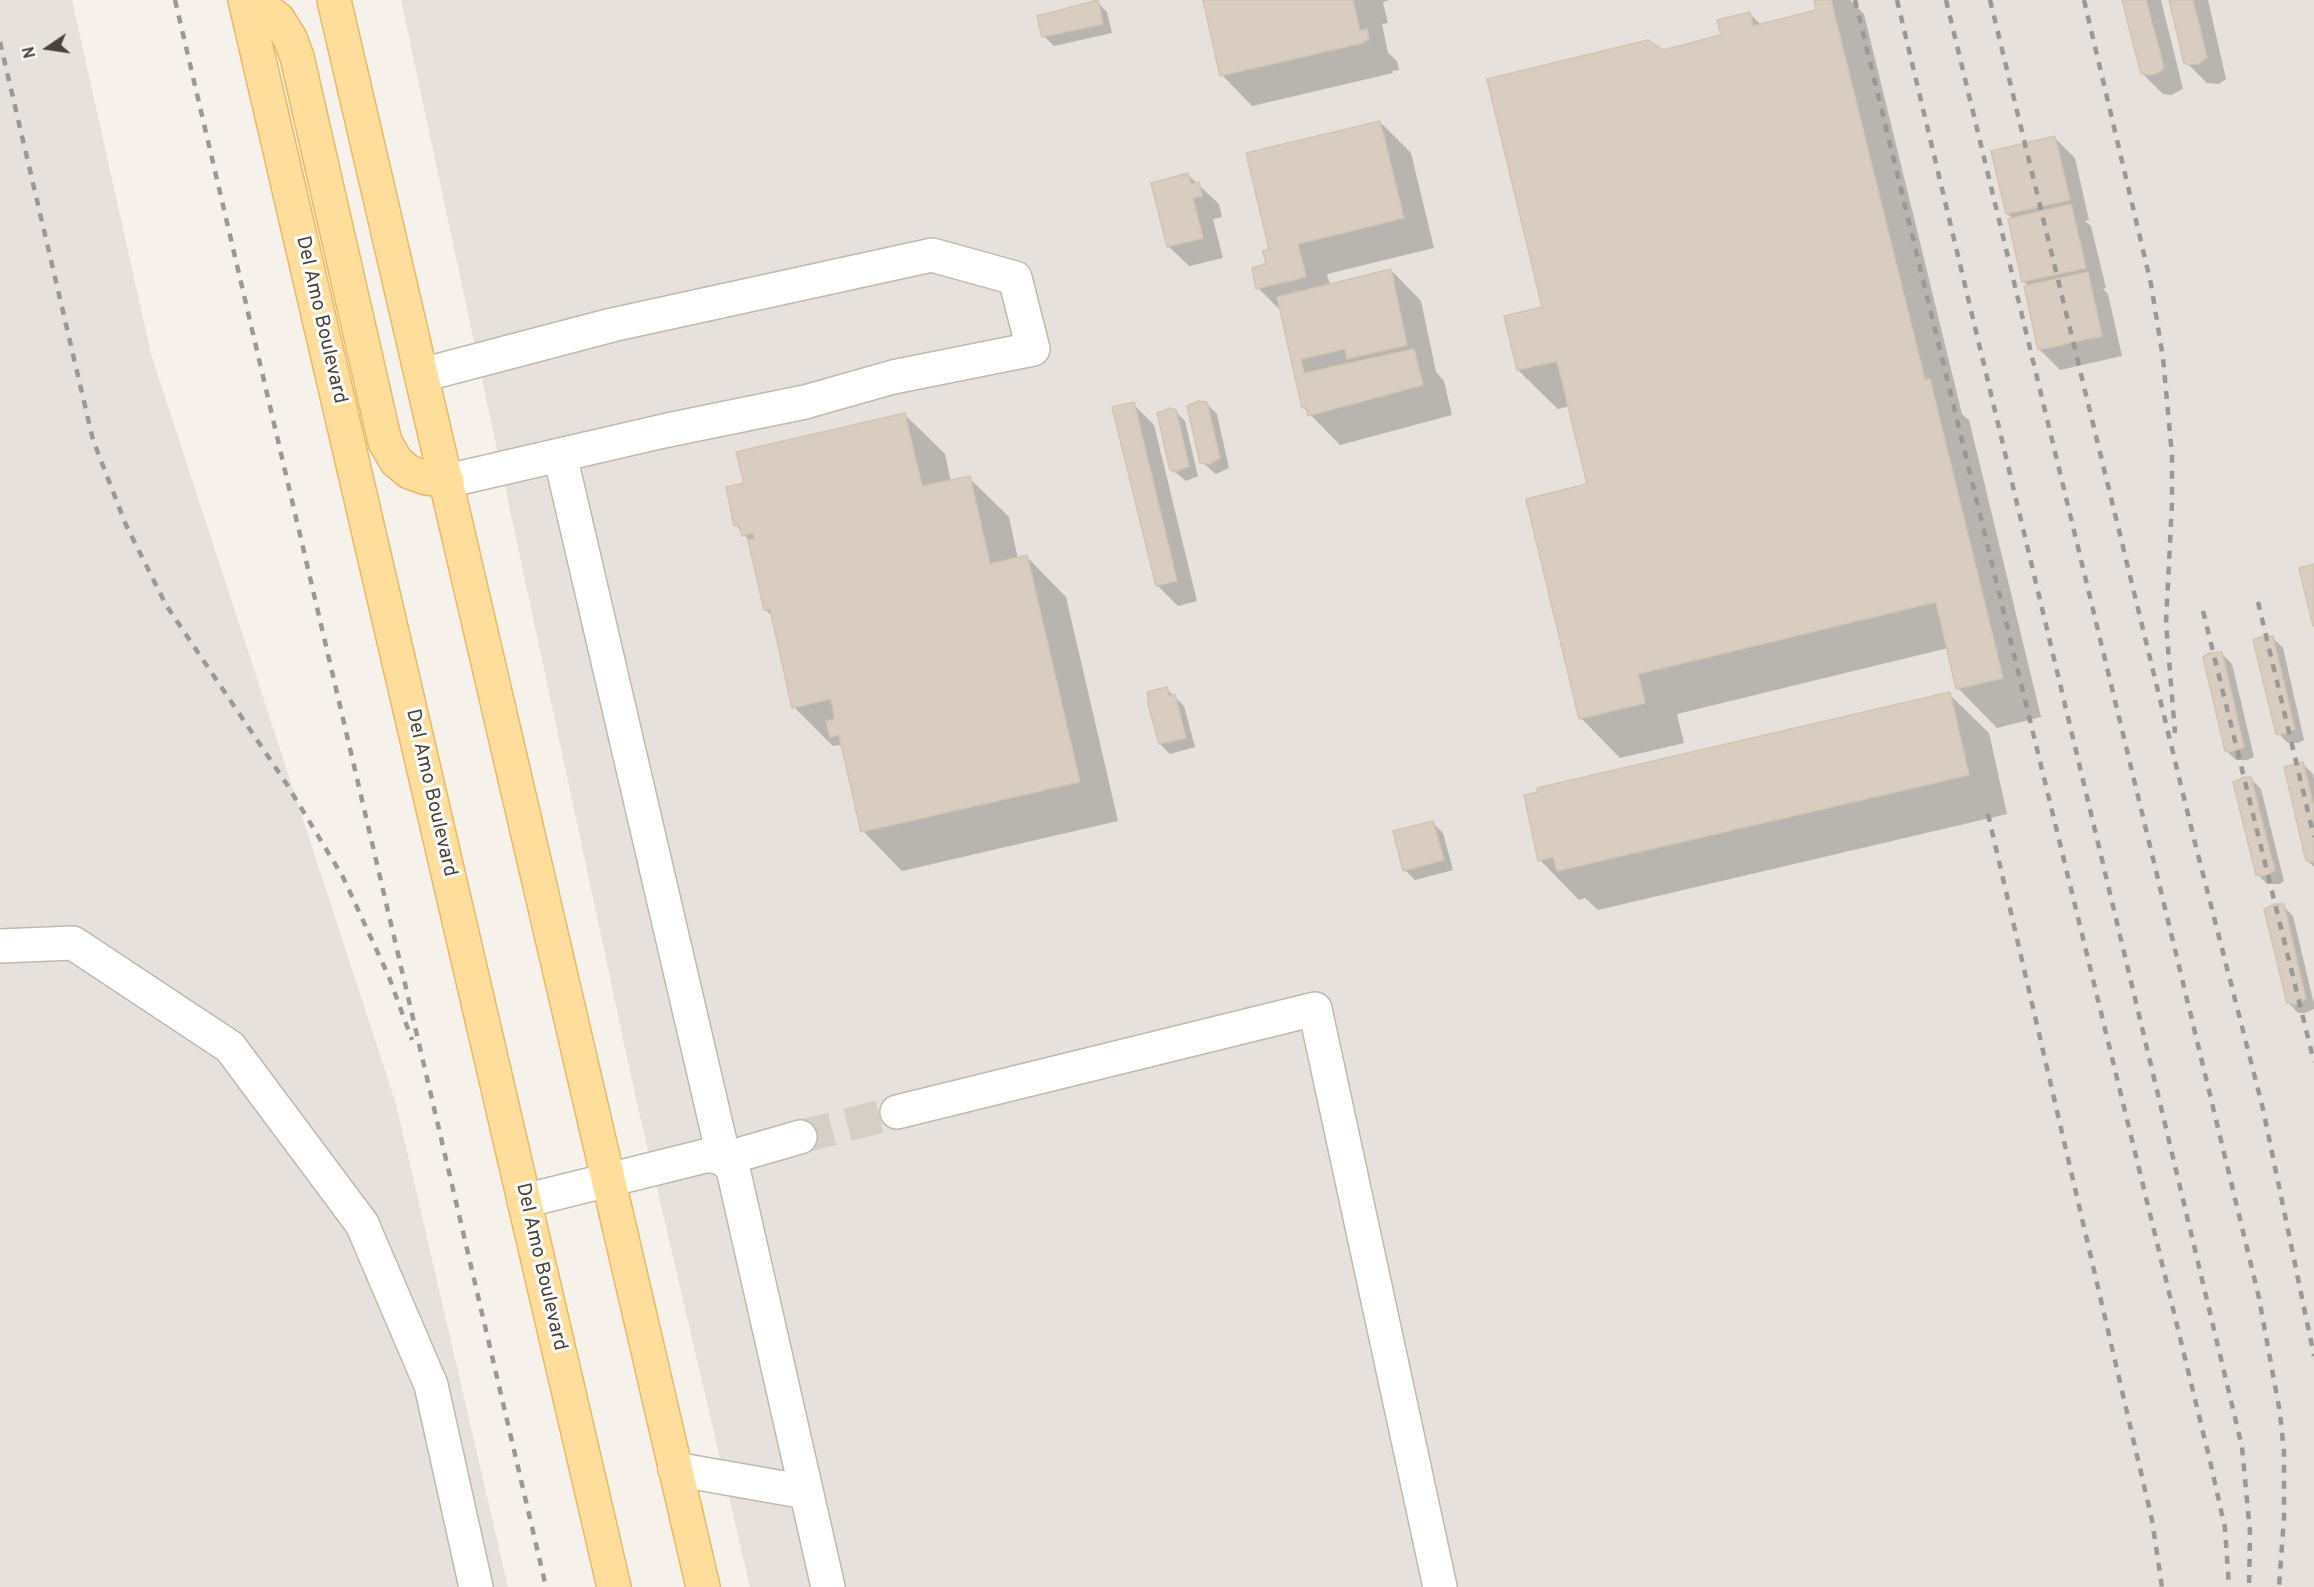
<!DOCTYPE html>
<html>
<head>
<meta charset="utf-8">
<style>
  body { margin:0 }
  #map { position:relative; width:2314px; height:1587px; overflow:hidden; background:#f6f2eb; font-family:Overpass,sans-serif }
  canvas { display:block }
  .north { position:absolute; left:18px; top:18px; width:60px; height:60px; -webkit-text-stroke:4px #fff; paint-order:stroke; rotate:257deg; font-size:16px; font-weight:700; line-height:24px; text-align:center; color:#4a4238 }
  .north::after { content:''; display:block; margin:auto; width:21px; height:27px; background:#4a4238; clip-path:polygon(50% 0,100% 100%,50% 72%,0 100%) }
</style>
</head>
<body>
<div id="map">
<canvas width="2314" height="1587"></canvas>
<div class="north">N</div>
</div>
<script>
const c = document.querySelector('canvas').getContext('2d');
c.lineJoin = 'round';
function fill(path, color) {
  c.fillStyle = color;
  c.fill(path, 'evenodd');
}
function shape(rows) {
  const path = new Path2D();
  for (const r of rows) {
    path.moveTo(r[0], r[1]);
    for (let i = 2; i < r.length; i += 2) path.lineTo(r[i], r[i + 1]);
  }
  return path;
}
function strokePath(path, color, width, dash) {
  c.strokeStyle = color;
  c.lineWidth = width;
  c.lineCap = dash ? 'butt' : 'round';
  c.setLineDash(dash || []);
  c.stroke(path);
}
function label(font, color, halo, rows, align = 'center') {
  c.font = font + ' Overpass,sans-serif';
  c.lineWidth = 6;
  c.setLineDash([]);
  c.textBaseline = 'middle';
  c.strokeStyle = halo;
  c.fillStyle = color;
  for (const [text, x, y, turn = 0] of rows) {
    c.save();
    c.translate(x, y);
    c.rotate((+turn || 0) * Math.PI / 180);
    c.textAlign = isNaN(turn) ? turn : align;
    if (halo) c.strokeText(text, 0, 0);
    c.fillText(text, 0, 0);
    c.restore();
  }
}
fill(shape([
  [0,0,72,0,151,354,396,1104,508,1587,0,1587],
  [401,0,2314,0,2314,1587,750,1587,634,1090]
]), '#e6e1dc');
fill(shape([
  [1204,0,1389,0,1383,2,1388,23,1382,24,1388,53,1397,61,1399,70,1392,71,1393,73,1252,106,1222,75],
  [1815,0,1850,0,1864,14,1962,414,1969,420,2041,717,1997,728,1958,688,1948,648,1677,714,1684,743,1620,758,1581,718,1589,485,1570,406,1558,409,1518,370,1505,317,1544,308,1663,51,1723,36,1749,13,1761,25,1818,11],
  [2124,0,2161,0,2183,89,2171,95,2163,94,2142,73],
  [2170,0,2208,0,2226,79,2219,84,2207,83,2186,62],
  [1097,2,1107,12,1112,33,1054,46,1044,36],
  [1380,122,1411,153,1434,248,1327,274,1330,285,1391,270,1421,301,1436,372,1444,381,1452,415,1340,445,1303,407,1282,312,1258,288,1268,266,1271,250],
  [2055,138,2075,158,2089,220,2085,221,2091,226,2106,288,2103,289,2108,294,2122,356,2060,370,2039,349,2028,286,2024,282,2010,220,2013,219,2007,214],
  [1188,175,1219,204,1222,217,1213,219,1223,258,1189,266,1168,246],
  [1133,404,1154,425,1197,601,1178,606,1157,585],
  [1207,404,1217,414,1229,468,1216,474,1202,462],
  [1175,411,1185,421,1198,476,1186,481,1171,469],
  [905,415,945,454,951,482,969,478,1009,517,1018,559,1027,557,1066,597,1118,821,902,871,863,831,844,748,840,745,833,746,794,707,773,617,765,609,750,542,736,525,745,484],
  [2273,638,2283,648,2304,740,2298,743,2288,743,2278,733],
  [2222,654,2232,664,2254,757,2248,760,2236,760,2226,750],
  [1166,688,1184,706,1195,747,1170,754,1160,744],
  [1949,694,1989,733,2007,814,1598,910,1585,898,1579,900,1540,860],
  [2303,764,2313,774,2314,779,2314,867,2308,861],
  [2251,779,2261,789,2284,881,2280,884,2267,884,2257,874],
  [1433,823,1443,833,1453,870,1415,880,1405,870],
  [2283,906,2293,916,2314,1004,2314,1009,2305,1013,2298,1013,2288,1002]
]), '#0003');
const building = shape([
  [1098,0,1103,24,1042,37,1037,16,1098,0],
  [1203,0,1353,0,1360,31,1367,29,1369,40,1363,41,1363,43,1220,76,1203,0],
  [1814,0,1831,0,1925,380,1930,379,2003,678,1956,689,1936,602,1638,674,1645,703,1579,719,1526,499,1587,484,1557,361,1517,370,1504,316,1542,307,1487,79,1648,40,1663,50,1721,35,1717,20,1750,12,1753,26,1816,10,1814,0],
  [2122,0,2146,0,2164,68,2160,72,2150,75,2141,74,2122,0],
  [2169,0,2193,0,2207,58,2198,64,2188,65,2184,63,2169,0],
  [1380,121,1404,218,1298,244,1306,277,1256,289,1252,268,1266,264,1263,251,1269,249,1246,153,1380,121],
  [2055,136,2070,200,2006,214,1991,151,2055,136],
  [1188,173,1191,184,1199,182,1202,196,1193,198,1203,238,1167,247,1151,183,1188,173],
  [2071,204,2086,268,2022,282,2008,219,2071,204],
  [1391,269,1407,345,1347,359,1345,349,1301,359,1304,373,1414,349,1423,385,1308,416,1306,407,1302,408,1277,297,1391,269],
  [2088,272,2102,336,2038,350,2024,286,2088,272],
  [1198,401,1207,402,1220,458,1210,464,1200,463,1187,406,1198,401],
  [1134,402,1177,581,1156,586,1112,407,1134,402],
  [1171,408,1176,410,1189,466,1175,472,1170,470,1157,413,1171,408],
  [905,413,922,486,970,476,990,564,1027,555,1080,782,861,832,839,735,830,737,826,721,835,719,831,699,792,708,770,609,764,610,748,540,754,539,753,533,742,536,739,525,734,526,726,487,744,483,736,452,905,413],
  [2314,564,2314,626,2313,626,2299,568,2314,564],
  [2273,636,2295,729,2281,735,2276,734,2253,640,2260,637,2273,636],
  [2222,652,2244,747,2230,752,2225,751,2203,657,2210,653,2222,652],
  [1167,687,1169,696,1175,694,1186,738,1159,744,1147,701,1149,701,1147,692,1167,687],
  [1950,692,1969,775,1557,871,1553,857,1538,861,1524,795,1538,792,1537,788,1950,692],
  [2303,762,2314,807,2314,862,2306,861,2284,767,2303,762],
  [2245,777,2251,777,2275,871,2263,876,2256,875,2233,782,2245,777],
  [1433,821,1444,860,1403,871,1393,831,1433,821],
  [2284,904,2306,999,2295,1004,2287,1003,2264,909,2275,904,2284,904]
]);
fill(building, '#d8cdc0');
strokePath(building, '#d3c5b2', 1.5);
strokePath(shape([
  [800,1137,897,1112]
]), '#d4cfc7', 33, [33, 16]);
const minor = shape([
  [422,375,612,325,932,255,1015,278,1033,349,893,377,805,402,668,430,447,481],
  [560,455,724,1159,733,1169,828,1587],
  [0,946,73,943,230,1047,362,1224,431,1385,476,1587],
  [897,1112,1315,1009,1440,1587],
  [524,1201,709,1155,724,1159,800,1137],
  [675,1469,806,1492]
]);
const major = shape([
  [245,0,614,1587],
  [252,0,278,19,290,38,297,57,385,442,396,461,409,472,426,478,447,481],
  [334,0,703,1587]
]);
strokePath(minor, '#c2b9ad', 36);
strokePath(major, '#e8ba66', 36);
strokePath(minor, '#fff', 33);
strokePath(major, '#ffdd9a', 33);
strokePath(shape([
  [175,0,546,1587],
  [1855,0,2210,1461,2225,1528,2229,1587],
  [1897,0,2242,1447,2250,1532,2249,1587],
  [1946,0,2259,1298,2280,1413,2284,1452,2284,1518,2279,1587],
  [1990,0,2194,839,2263,1109,2314,1356],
  [2084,0,2151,284,2163,358,2172,455,2172,503,2166,623,2175,733],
  [0,42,93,440,126,525,166,605,286,783,343,877,389,977,412,1040],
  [2258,602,2314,837],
  [2203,611,2314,1062],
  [1988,814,2152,1520,2162,1587]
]), '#999', 4.5, [8, 8]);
label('20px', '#4a4238', '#fff', [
  ["Del Amo Boulevard",320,320,77],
  ["Del Amo Boulevard",430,793,77],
  ["Del Amo Boulevard",540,1267,77]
]);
</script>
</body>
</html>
